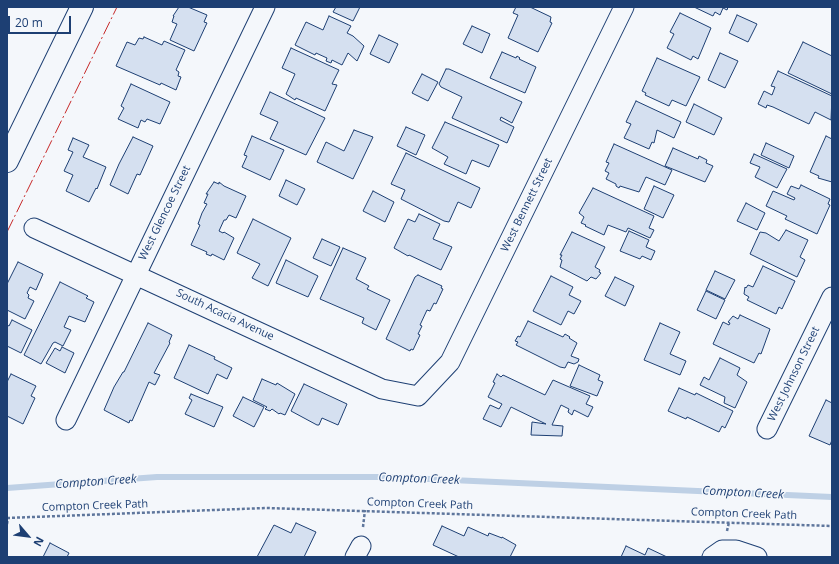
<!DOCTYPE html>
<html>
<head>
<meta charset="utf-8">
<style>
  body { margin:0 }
  #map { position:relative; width:839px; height:564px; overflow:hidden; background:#f4f7fb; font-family:"Open Sans",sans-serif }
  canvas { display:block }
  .frame { position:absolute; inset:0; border:8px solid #1d3f73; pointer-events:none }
  .north { position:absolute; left:8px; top:516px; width:40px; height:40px; -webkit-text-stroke:3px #f4f7fb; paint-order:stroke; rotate:118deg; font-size:11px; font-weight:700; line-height:16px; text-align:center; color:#1d3f73 }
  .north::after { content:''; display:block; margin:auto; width:14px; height:18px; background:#1d3f73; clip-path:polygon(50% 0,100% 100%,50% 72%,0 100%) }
  .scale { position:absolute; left:8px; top:16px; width:63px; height:18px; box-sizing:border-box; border:2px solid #1d3f73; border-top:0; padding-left:5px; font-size:12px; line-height:14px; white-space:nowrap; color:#1d3f73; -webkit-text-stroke:3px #f4f7fb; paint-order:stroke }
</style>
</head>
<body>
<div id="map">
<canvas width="839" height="564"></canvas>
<div class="frame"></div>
<div class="north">N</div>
<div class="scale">20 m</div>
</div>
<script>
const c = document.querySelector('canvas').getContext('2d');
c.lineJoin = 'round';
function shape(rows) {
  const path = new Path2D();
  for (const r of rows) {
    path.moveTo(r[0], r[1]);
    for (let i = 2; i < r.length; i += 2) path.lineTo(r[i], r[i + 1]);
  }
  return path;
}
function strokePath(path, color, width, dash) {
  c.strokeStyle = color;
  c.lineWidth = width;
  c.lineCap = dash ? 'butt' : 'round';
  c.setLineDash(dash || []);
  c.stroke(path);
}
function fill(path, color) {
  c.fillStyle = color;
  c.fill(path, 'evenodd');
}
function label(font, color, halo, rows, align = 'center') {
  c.font = font + ' "Open Sans",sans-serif';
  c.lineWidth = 3;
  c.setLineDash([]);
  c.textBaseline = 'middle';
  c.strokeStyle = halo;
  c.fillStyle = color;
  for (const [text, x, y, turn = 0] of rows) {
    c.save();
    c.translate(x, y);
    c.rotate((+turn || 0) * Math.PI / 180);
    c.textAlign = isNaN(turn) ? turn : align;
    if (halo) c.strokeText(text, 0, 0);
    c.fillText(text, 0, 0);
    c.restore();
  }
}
strokePath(shape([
  [7,488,157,477,384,477,832,497]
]), '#bed0e5', 6);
const building = shape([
  [179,7,188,7,207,15,204,22,207,23,194,51,170,40,177,24,172,22,174,16,173,16,179,7],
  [336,7,360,7,353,21,333,12,336,7],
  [516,7,530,7,551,17,550,22,552,23,538,52,508,38,518,15,513,13,516,7],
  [694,7,728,7,727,10,723,8,720,15,715,12,713,16,694,7],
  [680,13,711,28,698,59,693,56,691,60,667,48,674,34,670,32,680,13],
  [737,15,757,24,748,42,729,33,737,15],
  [329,16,351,26,347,33,353,36,364,46,357,61,348,53,342,65,332,60,331,63,326,61,327,58,316,53,315,55,295,45,306,22,323,30,329,16],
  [472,26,490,34,482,53,463,44,472,26],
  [379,35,398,44,389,63,370,54,379,35],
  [144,37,162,45,164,41,185,50,176,70,179,72,178,76,181,77,176,90,161,83,160,85,116,66,127,42,135,45,139,38,143,39,144,37],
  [803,42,832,56,832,94,788,73,803,42],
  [291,48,339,70,332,84,337,85,325,111,296,98,295,100,286,94,295,74,282,68,291,48],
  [502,52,516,58,517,56,520,58,519,59,536,67,525,93,490,78,502,52],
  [720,53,738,61,725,88,708,80,720,53],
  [657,58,700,77,686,106,672,100,669,106,645,95,646,93,642,91,657,58],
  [446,69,449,69,522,102,512,123,501,117,500,120,514,127,507,143,452,118,462,97,441,87,439,84,446,69],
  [778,71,832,96,831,120,815,112,809,124,773,107,767,105,766,108,758,104,764,91,772,95,775,87,771,86,778,71],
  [422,74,438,82,428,101,412,93,422,74],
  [131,84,170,102,160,124,147,119,145,122,141,120,138,128,118,119,124,108,121,106,131,84],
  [270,92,325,118,306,155,270,139,278,122,260,114,270,92],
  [636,101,681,122,674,138,657,130,654,143,652,142,649,149,624,138,631,124,626,122,636,101],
  [694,104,722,118,714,135,686,122,694,104],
  [445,122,499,145,489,167,472,160,466,174,444,164,448,157,432,148,445,122],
  [406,127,425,135,416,155,397,146,406,127],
  [354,130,373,137,353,179,317,162,326,142,344,151,354,130],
  [252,136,284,150,270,180,242,167,247,156,244,155,252,136],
  [826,136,832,139,832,182,818,178,819,176,810,172,826,136],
  [133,137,153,146,140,175,137,174,128,194,110,185,119,164,133,137],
  [73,138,89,145,83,157,106,167,97,189,96,188,89,202,66,191,73,175,64,171,73,152,68,150,73,138],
  [766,143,794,156,789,168,761,155,766,143],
  [614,144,672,170,665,185,646,177,639,192,620,186,619,188,616,186,616,184,606,179,609,173,605,171,609,163,606,162,614,144],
  [673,148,698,159,699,156,707,160,706,163,713,166,705,182,665,166,673,148],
  [406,153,480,188,471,208,458,202,449,222,444,221,401,199,405,190,391,184,406,153],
  [754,154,787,169,777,188,755,177,760,167,750,163,754,154],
  [286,180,305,189,297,205,279,196,286,180],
  [214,182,219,184,219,182,224,186,246,196,236,218,229,215,226,220,224,220,219,231,223,233,224,232,234,238,224,260,212,254,211,256,206,254,207,252,191,245,200,225,198,224,202,213,207,204,204,203,208,194,206,194,214,182],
  [801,185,830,199,828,204,830,205,817,234,785,219,787,216,766,206,773,191,794,200,795,198,787,194,791,186,799,189,801,185],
  [654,186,674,195,663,218,644,209,654,186],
  [593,188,654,216,649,228,654,230,650,238,628,228,626,232,608,225,604,235,585,226,586,225,581,223,584,217,579,213,593,188],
  [373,191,394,202,385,222,363,211,373,191],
  [746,203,765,213,757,230,737,221,746,203],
  [419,214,440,224,433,239,452,247,441,270,409,255,408,256,394,248,408,219,415,222,419,214],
  [253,219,291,238,268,286,252,278,260,264,237,253,253,219],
  [786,230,808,240,800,257,805,260,797,277,750,254,760,232,766,233,779,241,786,230],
  [629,231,649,240,646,247,655,251,651,260,642,256,640,259,620,251,629,231],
  [572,232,605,247,595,267,600,270,599,272,601,273,596,279,591,277,587,281,560,267,562,260,560,259,562,255,560,255,572,232],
  [322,239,340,247,331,266,313,258,322,239],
  [343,248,366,258,356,279,369,286,367,289,390,300,376,330,362,323,364,318,320,299,343,248],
  [286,260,318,276,308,297,276,283,286,260],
  [18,262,43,274,36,290,30,287,27,293,29,295,28,298,34,301,25,319,7,310,7,284,18,262],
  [763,266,795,281,782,309,779,307,776,314,747,300,749,297,744,294,745,287,746,288,748,285,753,287,763,266],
  [715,271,735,280,725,299,706,290,715,271],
  [418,275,442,286,441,288,443,289,436,304,434,303,430,311,427,310,420,325,422,326,418,334,420,335,413,350,411,349,410,351,386,339,415,277,418,275],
  [551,276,573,287,569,295,581,301,574,314,568,311,561,325,533,311,551,276],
  [615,277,634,286,625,306,605,296,615,277],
  [60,282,88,296,86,298,94,302,85,322,69,316,64,327,71,330,63,346,55,342,53,343,41,364,24,355,60,282],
  [706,291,725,300,716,319,697,310,706,291],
  [740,315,770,329,761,354,759,353,754,363,713,344,723,322,729,325,730,323,728,322,733,316,738,319,740,315],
  [12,320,32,330,21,353,7,346,7,325,9,326,12,320],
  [528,321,563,337,565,334,570,337,569,338,577,343,571,356,579,359,578,362,574,364,568,362,565,368,560,367,516,345,518,342,515,341,518,336,520,337,528,321],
  [148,323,172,335,169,342,170,343,154,373,160,375,155,385,149,382,132,421,130,420,129,423,104,410,114,387,123,372,124,372,148,323],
  [660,323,680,332,670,354,686,361,680,375,644,360,660,323],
  [189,345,215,357,214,359,232,368,227,379,217,374,208,394,174,378,189,345],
  [62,347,74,353,65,373,46,363,55,348,60,351,62,347],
  [720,358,740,368,737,375,747,382,735,408,724,403,725,397,700,385,704,377,709,380,720,358],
  [579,365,600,375,598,380,603,382,597,396,570,386,579,365],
  [11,374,36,386,31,396,35,398,23,424,7,416,7,382,11,374],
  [497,374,501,377,503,375,545,395,553,380,590,396,586,404,593,407,588,417,574,410,572,415,568,412,569,409,561,405,552,425,563,426,562,436,531,435,532,422,546,424,511,407,501,427,483,419,490,405,499,409,502,404,488,397,495,383,493,382,497,374],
  [262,379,276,385,277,383,295,394,285,415,280,413,279,414,272,409,270,411,265,409,267,407,253,400,262,379],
  [304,384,347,404,338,425,322,418,319,425,317,425,291,411,304,384],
  [679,388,695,395,696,393,733,411,725,428,722,426,719,432,687,417,686,419,668,411,679,388],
  [191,394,223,407,214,427,185,414,192,400,189,398,191,394],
  [243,397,264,407,254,427,233,416,243,397],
  [826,400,832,403,832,440,830,445,809,436,826,400],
  [296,523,316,532,304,557,257,557,274,525,291,533,296,523],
  [442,526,464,536,468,527,488,536,489,533,502,538,502,537,516,545,510,557,459,557,433,545,442,526],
  [50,543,69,553,67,557,43,557,50,543],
  [626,546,645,555,648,548,667,557,621,557,626,546]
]);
fill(building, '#d5e0f0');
strokePath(building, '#1d3f73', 1);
const minor = shape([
  [34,228,382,389,418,396,450,362,624,7],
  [66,420,265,7],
  [767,429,832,297],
  [355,557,361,546],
  [712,557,722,550,736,550,757,557]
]);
const tertiary = shape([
  [7,161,82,7]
]);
strokePath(minor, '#1d3f73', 21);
strokePath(tertiary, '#1d3f73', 24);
strokePath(shape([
  [7,518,266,508,832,526],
  [7,524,8,518],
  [363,527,365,510],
  [727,531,729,522]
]), '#5e769c', 2.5, [3, 2]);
strokePath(minor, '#f4f7fb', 19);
strokePath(tertiary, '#f4f7fb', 22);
strokePath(shape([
  [7,232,117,7]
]), '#c62828', 1, [14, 3, 2, 3]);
label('11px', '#1d3f73', '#f4f7fb', [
  ["West Bennett Street",527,205,-64],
  ["West Glencoe Street",165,213,-64],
  ["South Acacia Avenue",225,315,25],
  ["West Johnson Street",794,374,-64],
  ["Compton Creek Path",420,504,2],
  ["Compton Creek Path",95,506,-2],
  ["Compton Creek Path",744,514,2]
]);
label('italic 12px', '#1d3f73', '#f4f7fb', [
  ["Compton Creek",419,479,2],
  ["Compton Creek",96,482,-4],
  ["Compton Creek",743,493,3]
]);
</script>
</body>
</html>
